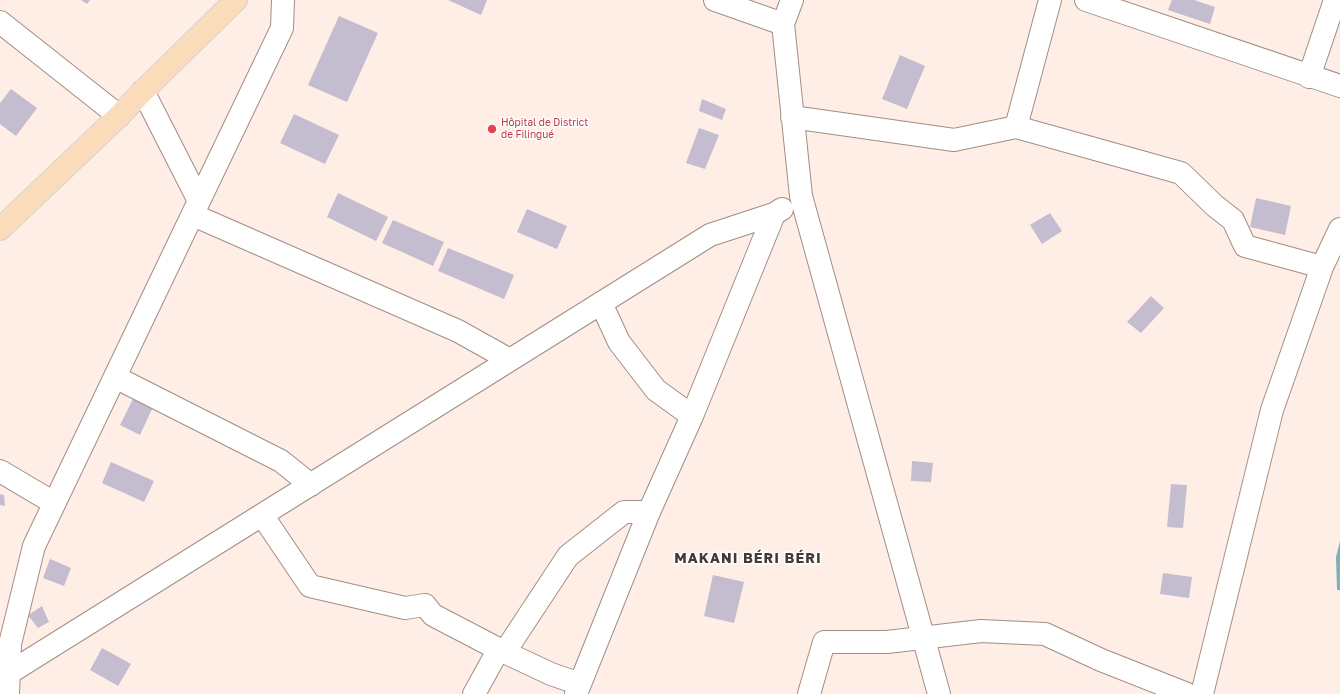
<!DOCTYPE html>
<html>
<head>
<meta charset="utf-8">
<style>
  body { margin:0 }
  canvas { display:block; background:#ffeee6 }
</style>
</head>
<body>
<canvas width="1340" height="694"></canvas>
<script>
const c = document.querySelector('canvas').getContext('2d');
c.lineJoin = 'round';
function fill(path, color) {
  c.fillStyle = color;
  c.fill(path, 'evenodd');
}
function shape(rows) {
  const path = new Path2D();
  for (const r of rows) {
    path.moveTo(r[0], r[1]);
    for (let i = 2; i < r.length; i += 2) path.lineTo(r[i], r[i + 1]);
  }
  return path;
}
function strokePath(path, color, width, dash) {
  c.strokeStyle = color;
  c.lineWidth = width;
  c.lineCap = dash ? 'butt' : 'round';
  c.setLineDash(dash || []);
  c.stroke(path);
}
function label(font, color, halo, rows, align = 'center') {
  c.font = font + ' "Golos Text",sans-serif';
  c.lineWidth = 3;
  c.setLineDash([]);
  c.textBaseline = 'middle';
  c.strokeStyle = halo;
  c.fillStyle = color;
  for (const [text, x, y, turn = 0] of rows) {
    c.save();
    c.translate(x, y);
    c.rotate((+turn || 0) * Math.PI / 180);
    c.textAlign = isNaN(turn) ? turn : align;
    if (halo) c.strokeText(text, 0, 0);
    c.fillText(text, 0, 0);
    c.restore();
  }
}
fill(shape([
  [1340,541,1340,590,1337,590,1336,557]
]), '#7eb0b9');
fill(shape([
  [81,0,90,0,87,4],
  [448,0,487,0,481,15],
  [1172,0,1194,0,1215,7,1210,24,1168,10],
  [339,16,378,33,347,102,308,85],
  [900,55,925,66,907,109,882,99],
  [11,89,37,108,16,136,0,124,0,103],
  [702,99,726,109,722,120,699,111],
  [294,114,339,135,325,164,280,143],
  [699,128,719,135,705,169,686,163],
  [338,193,388,217,376,241,327,217],
  [1256,198,1291,206,1285,235,1250,227],
  [527,209,567,226,557,249,517,232],
  [1050,213,1062,231,1042,244,1030,225],
  [393,220,444,242,433,266,382,243],
  [448,248,514,275,504,299,438,271],
  [1151,296,1164,308,1141,333,1127,322],
  [133,399,153,407,140,435,120,425],
  [912,461,933,463,931,482,911,481],
  [111,462,154,481,144,502,102,483],
  [1171,484,1187,485,1183,528,1167,527],
  [0,494,4,495,5,506,0,505],
  [50,559,71,568,64,586,43,578],
  [1163,573,1192,577,1189,598,1160,594],
  [713,575,744,582,734,623,704,616],
  [42,606,49,622,38,628,28,615],
  [102,648,131,664,118,686,90,670]
]), '#c4bccf');
const minor = shape([
  [715,0,783,24,801,196,939,694],
  [1086,0,1340,86],
  [0,22,119,116],
  [783,24,792,0],
  [1309,77,1335,0],
  [792,117,954,140,1016,127,1050,0],
  [1016,127,1181,173,1215,206,1233,220,1245,246,1322,267],
  [199,201,282,28,283,0],
  [193,215,458,331,510,360],
  [601,303,619,342,656,390,692,416],
  [115,377,281,461,311,485],
  [0,471,54,503],
  [262,515,310,586,405,608,425,605,433,615,502,651,551,674,580,684],
  [9,673,710,235,774,214],
  [8,694,10,644,34,546,199,201,143,91],
  [474,694,495,656,508,647,568,556,624,512,649,512],
  [576,694,649,512,692,416,774,214,782,209],
  [809,694,824,642,887,642,981,631,1045,634,1101,660,1187,694],
  [1202,694,1272,410,1322,267,1340,229]
]);
const major = shape([
  [0,229,119,116,143,91,236,0]
]);
strokePath(minor, '#a18e85', 24);
strokePath(major, '#d5d4d3', 24);
strokePath(minor, '#fff', 22);
strokePath(major, '#fadcba', 22);
for (const [x, y, r, color] of [
  [492,129,5,"#e0444e"]
]) {
  const dot = new Path2D();
  dot.arc(x, y, r, 0, 2 * Math.PI);
  c.fillStyle = color;
  c.fill(dot);
  strokePath(dot, '#fff', 1.5);
}
label('10px', '#be3a42', '#fff', [
  ["Hôpital de District",501,123],
  ["de Filingué",501,135]
], 'left');
c.letterSpacing = '1px';
label('bold 14px', '#423a36', '#fff', [
  ["MAKANI BÉRI BÉRI",748,559]
]);
c.letterSpacing = '0px';
</script>
</body>
</html>
